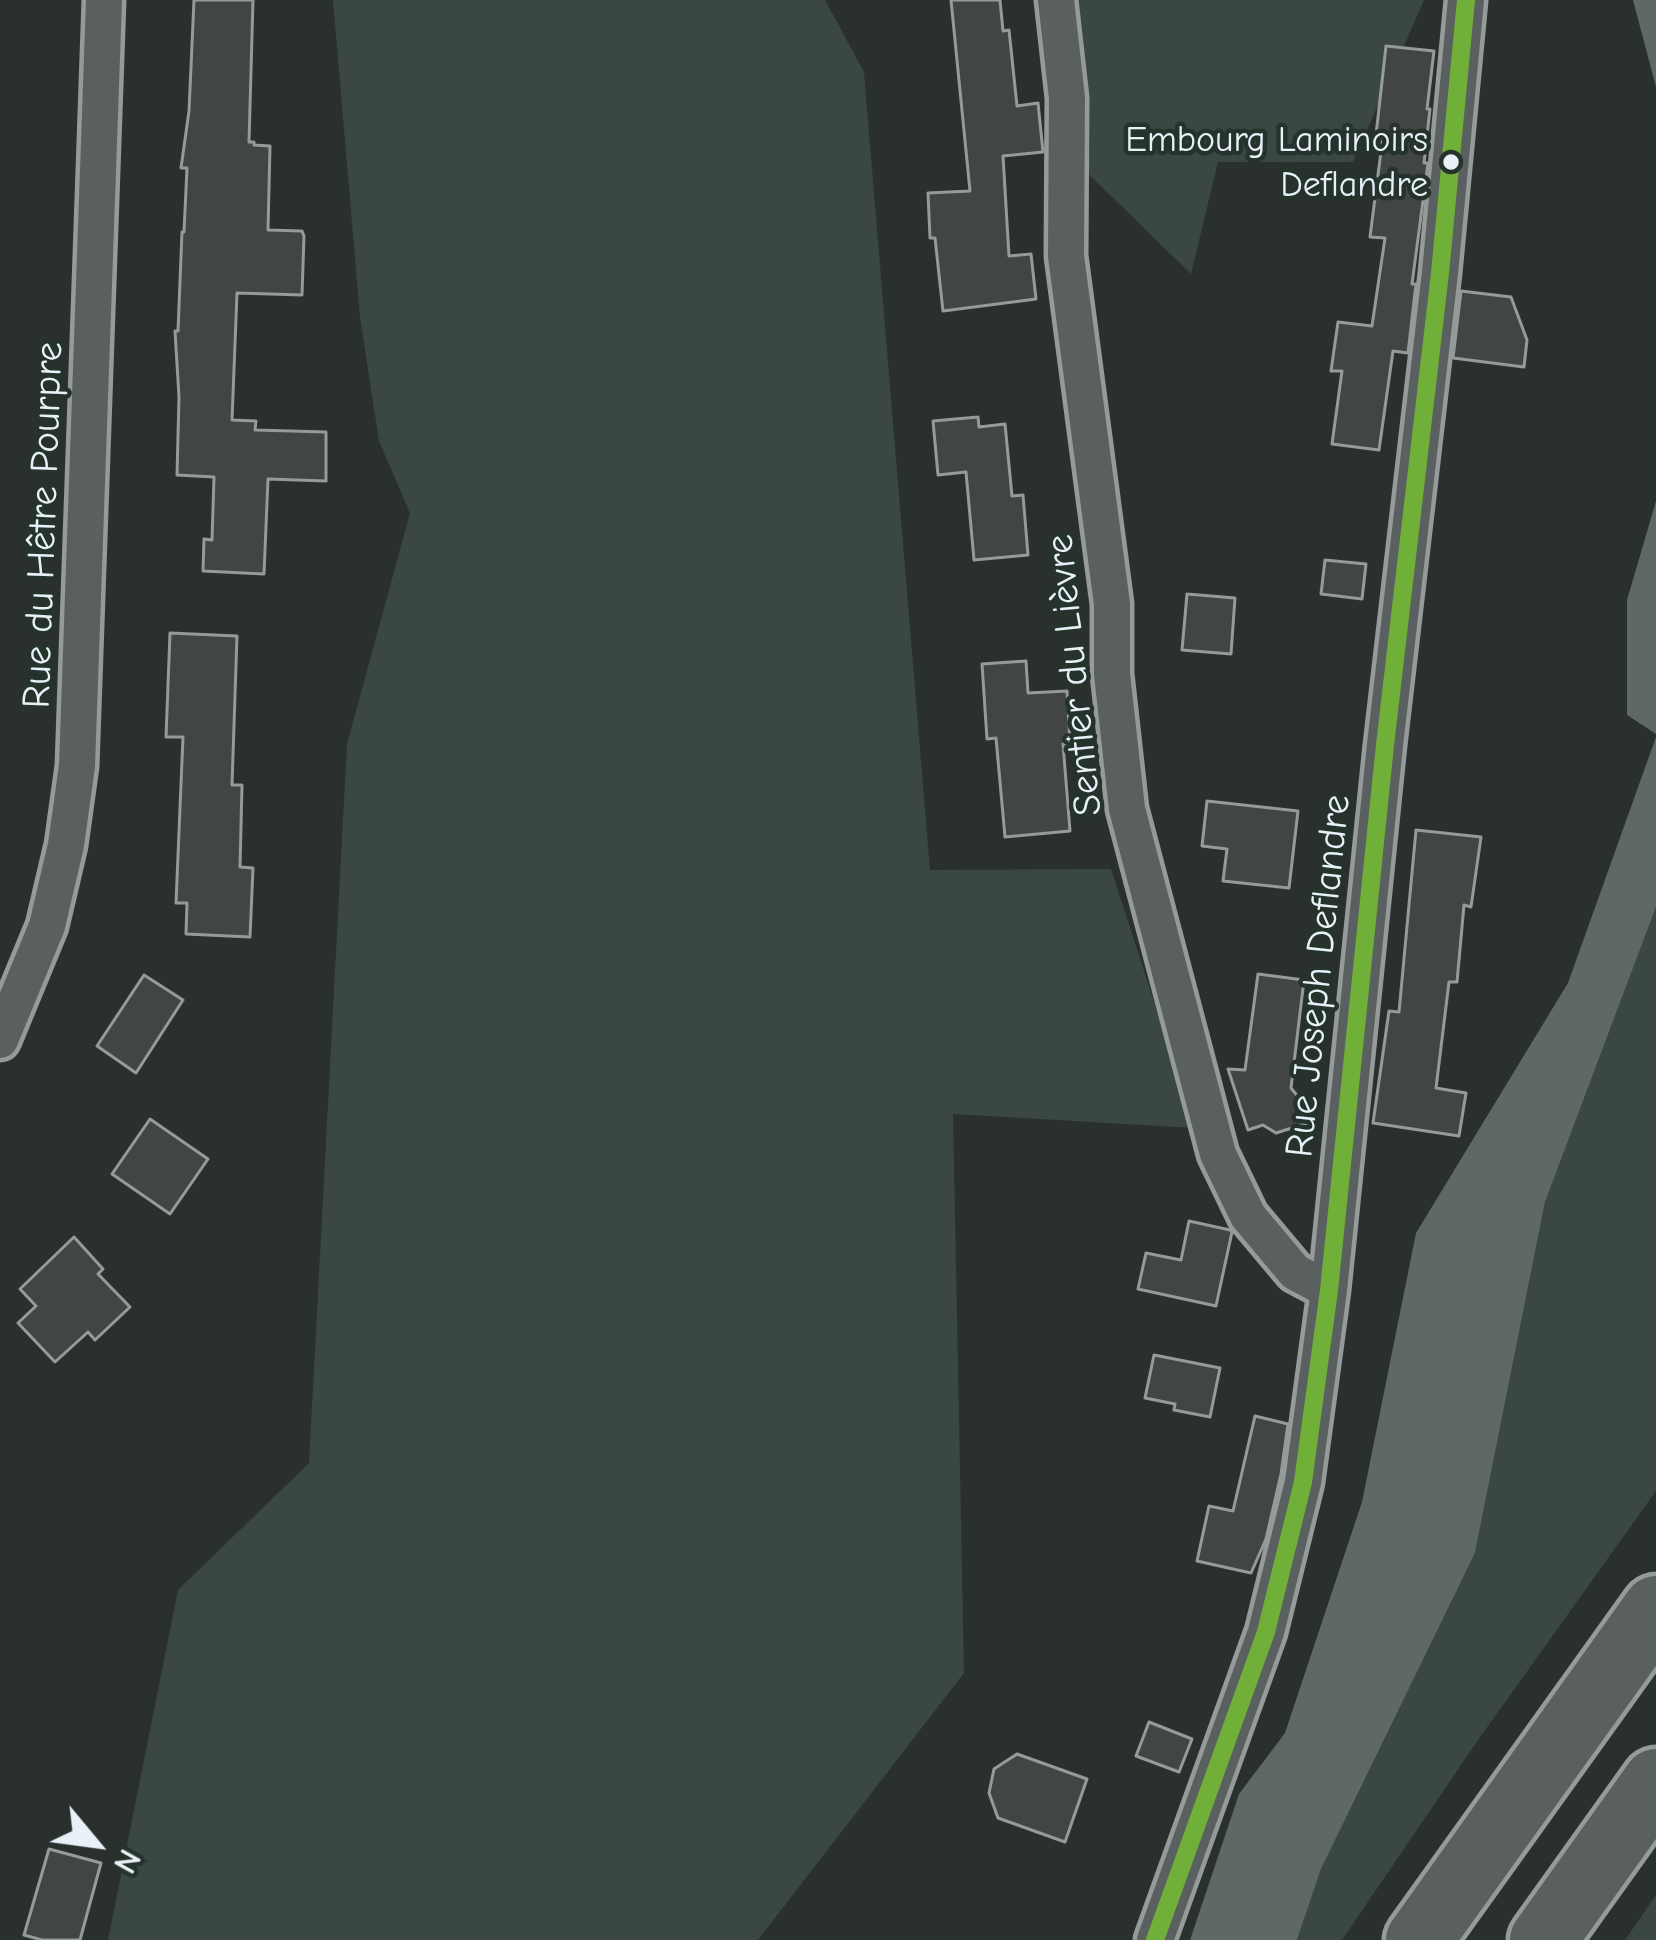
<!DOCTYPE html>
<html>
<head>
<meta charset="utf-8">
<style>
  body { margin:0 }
  #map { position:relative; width:1656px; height:1940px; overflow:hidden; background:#29302d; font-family:"Comic Neue",sans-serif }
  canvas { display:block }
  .north { position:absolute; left:36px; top:1784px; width:120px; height:120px; -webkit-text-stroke:9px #26332d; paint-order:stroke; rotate:119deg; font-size:33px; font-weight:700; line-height:48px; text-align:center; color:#e8f1f8 }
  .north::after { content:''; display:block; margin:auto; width:42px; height:54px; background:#e8f1f8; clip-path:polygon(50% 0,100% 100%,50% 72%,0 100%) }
</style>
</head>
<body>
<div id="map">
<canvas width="1656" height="1940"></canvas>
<div class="north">N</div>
</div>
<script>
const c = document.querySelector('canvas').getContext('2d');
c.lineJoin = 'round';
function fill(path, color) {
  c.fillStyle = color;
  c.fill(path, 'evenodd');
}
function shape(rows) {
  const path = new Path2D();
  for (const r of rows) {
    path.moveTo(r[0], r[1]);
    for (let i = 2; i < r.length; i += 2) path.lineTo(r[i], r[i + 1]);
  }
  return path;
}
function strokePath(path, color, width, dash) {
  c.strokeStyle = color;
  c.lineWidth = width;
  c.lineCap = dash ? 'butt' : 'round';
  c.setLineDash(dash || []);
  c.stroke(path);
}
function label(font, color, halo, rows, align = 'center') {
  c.font = font + ' "Comic Neue",sans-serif';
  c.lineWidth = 9;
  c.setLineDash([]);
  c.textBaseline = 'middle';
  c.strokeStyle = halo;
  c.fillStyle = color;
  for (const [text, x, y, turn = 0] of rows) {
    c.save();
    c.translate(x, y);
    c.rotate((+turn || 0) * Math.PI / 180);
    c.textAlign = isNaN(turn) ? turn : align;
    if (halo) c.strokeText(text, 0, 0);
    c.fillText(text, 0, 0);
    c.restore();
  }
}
fill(shape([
  [333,0,825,0,864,72,930,870,1111,869,1195,1128,953,1114,964,1673,758,1940,108,1940,178,1590,309,1463,347,744,410,513,379,441,360,317],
  [1056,0,1424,0,1353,162,1218,162,1191,274,1067,153],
  [1656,907,1656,1491,1478,1740,1342,1940,1297,1940,1321,1869,1475,1553,1545,1202],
  [1656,1895,1656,1940,1625,1940]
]), '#3b4743');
fill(shape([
  [1633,0,1656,0,1656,87],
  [1656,501,1656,734,1627,715,1627,600],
  [1656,737,1656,907,1545,1202,1475,1553,1321,1869,1297,1940,1190,1940,1239,1794,1285,1733,1362,1502,1416,1233,1568,983]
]), '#5e6967');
const building = shape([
  [194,0,253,0,249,142,254,142,254,145,270,146,268,230,302,231,304,236,302,295,237,293,232,420,256,421,255,430,326,432,326,481,268,479,264,574,203,571,204,539,212,540,214,477,177,475,179,397,175,331,178,331,182,232,184,232,187,168,181,168,189,111,194,0],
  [951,0,1000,0,1003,31,1009,30,1017,106,1038,103,1043,152,1003,156,1009,256,1031,254,1036,299,943,311,935,238,930,238,928,193,970,191,951,0],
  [1386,46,1434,51,1427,109,1430,109,1424,163,1428,163,1412,284,1416,284,1408,353,1393,351,1379,450,1332,444,1342,371,1331,371,1338,322,1372,326,1385,238,1370,237,1383,136,1376,135,1386,46],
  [1461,291,1511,297,1527,340,1524,367,1453,358,1461,291],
  [978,417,979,427,1005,424,1012,496,1023,495,1028,555,974,560,966,472,938,475,933,421,978,417],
  [1325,560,1366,564,1362,599,1321,594,1325,560],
  [1187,594,1235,598,1231,654,1182,650,1187,594],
  [170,633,237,636,232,785,242,785,240,867,253,868,250,937,186,934,187,903,176,903,183,737,166,737,170,633],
  [1026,661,1028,693,1067,691,1070,743,1063,744,1070,831,1005,837,996,738,987,739,982,664,1026,661],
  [1207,801,1298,811,1289,888,1223,881,1227,849,1202,846,1207,801],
  [1416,830,1481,837,1471,907,1464,905,1457,982,1449,982,1436,1088,1466,1093,1459,1136,1373,1123,1389,1011,1399,1012,1416,830],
  [1258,974,1304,980,1291,1088,1317,1120,1276,1133,1263,1125,1248,1130,1228,1069,1245,1070,1258,974],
  [144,975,183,1000,136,1073,97,1046,144,975],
  [150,1119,208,1159,170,1214,112,1174,150,1119],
  [1189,1221,1230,1230,1232,1232,1216,1306,1138,1289,1146,1253,1181,1260,1189,1221],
  [74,1237,103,1269,98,1274,130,1307,95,1340,88,1332,55,1362,18,1323,36,1306,20,1289,74,1237],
  [1154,1355,1220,1368,1210,1417,1174,1410,1175,1404,1145,1398,1154,1355],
  [1255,1416,1288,1424,1281,1474,1266,1539,1251,1573,1197,1561,1209,1506,1233,1511,1255,1416],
  [1149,1722,1192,1739,1179,1772,1136,1756,1149,1722],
  [1017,1754,1087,1779,1065,1842,998,1818,989,1793,994,1769,1017,1754],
  [49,1849,101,1863,80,1940,42,1940,24,1935,49,1849]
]);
fill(building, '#414644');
strokePath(building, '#959a9a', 3);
const street = shape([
  [1056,0,1067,98,1066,256,1112,604,1112,674,1127,809,1218,1154,1248,1216,1295,1272,1329,1290],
  [0,1040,47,926,66,845,77,766,104,0],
  [1155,1940,1266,1632,1303,1482,1329,1290,1385,745,1440,273,1466,0]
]);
const highway = shape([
  [1419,1940,1656,1609],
  [1543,1940,1656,1782]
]);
strokePath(street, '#959a9a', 45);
strokePath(highway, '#959a9a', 75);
strokePath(street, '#5a6060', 36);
strokePath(highway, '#5a6060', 66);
strokePath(shape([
  [1155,1940,1266,1632,1303,1482,1329,1290,1385,745,1440,273,1466,0]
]), '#71b038', 18);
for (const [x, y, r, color] of [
  [1451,162,10,"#e8f1f8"]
]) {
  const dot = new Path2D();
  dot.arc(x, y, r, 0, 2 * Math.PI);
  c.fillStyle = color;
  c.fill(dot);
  strokePath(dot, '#26332d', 4.5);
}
label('36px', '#e8f1f8', '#26332d', [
  ["Embourg Laminoirs",1428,141],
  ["Deflandre",1428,186]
], 'right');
label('39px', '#e8f1f8', '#26332d', [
  ["Rue du Hêtre Pourpre",44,525,-88],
  ["Sentier du Lièvre",1075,675,-96],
  ["Rue Joseph Deflandre",1319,976,-84]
]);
</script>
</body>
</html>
